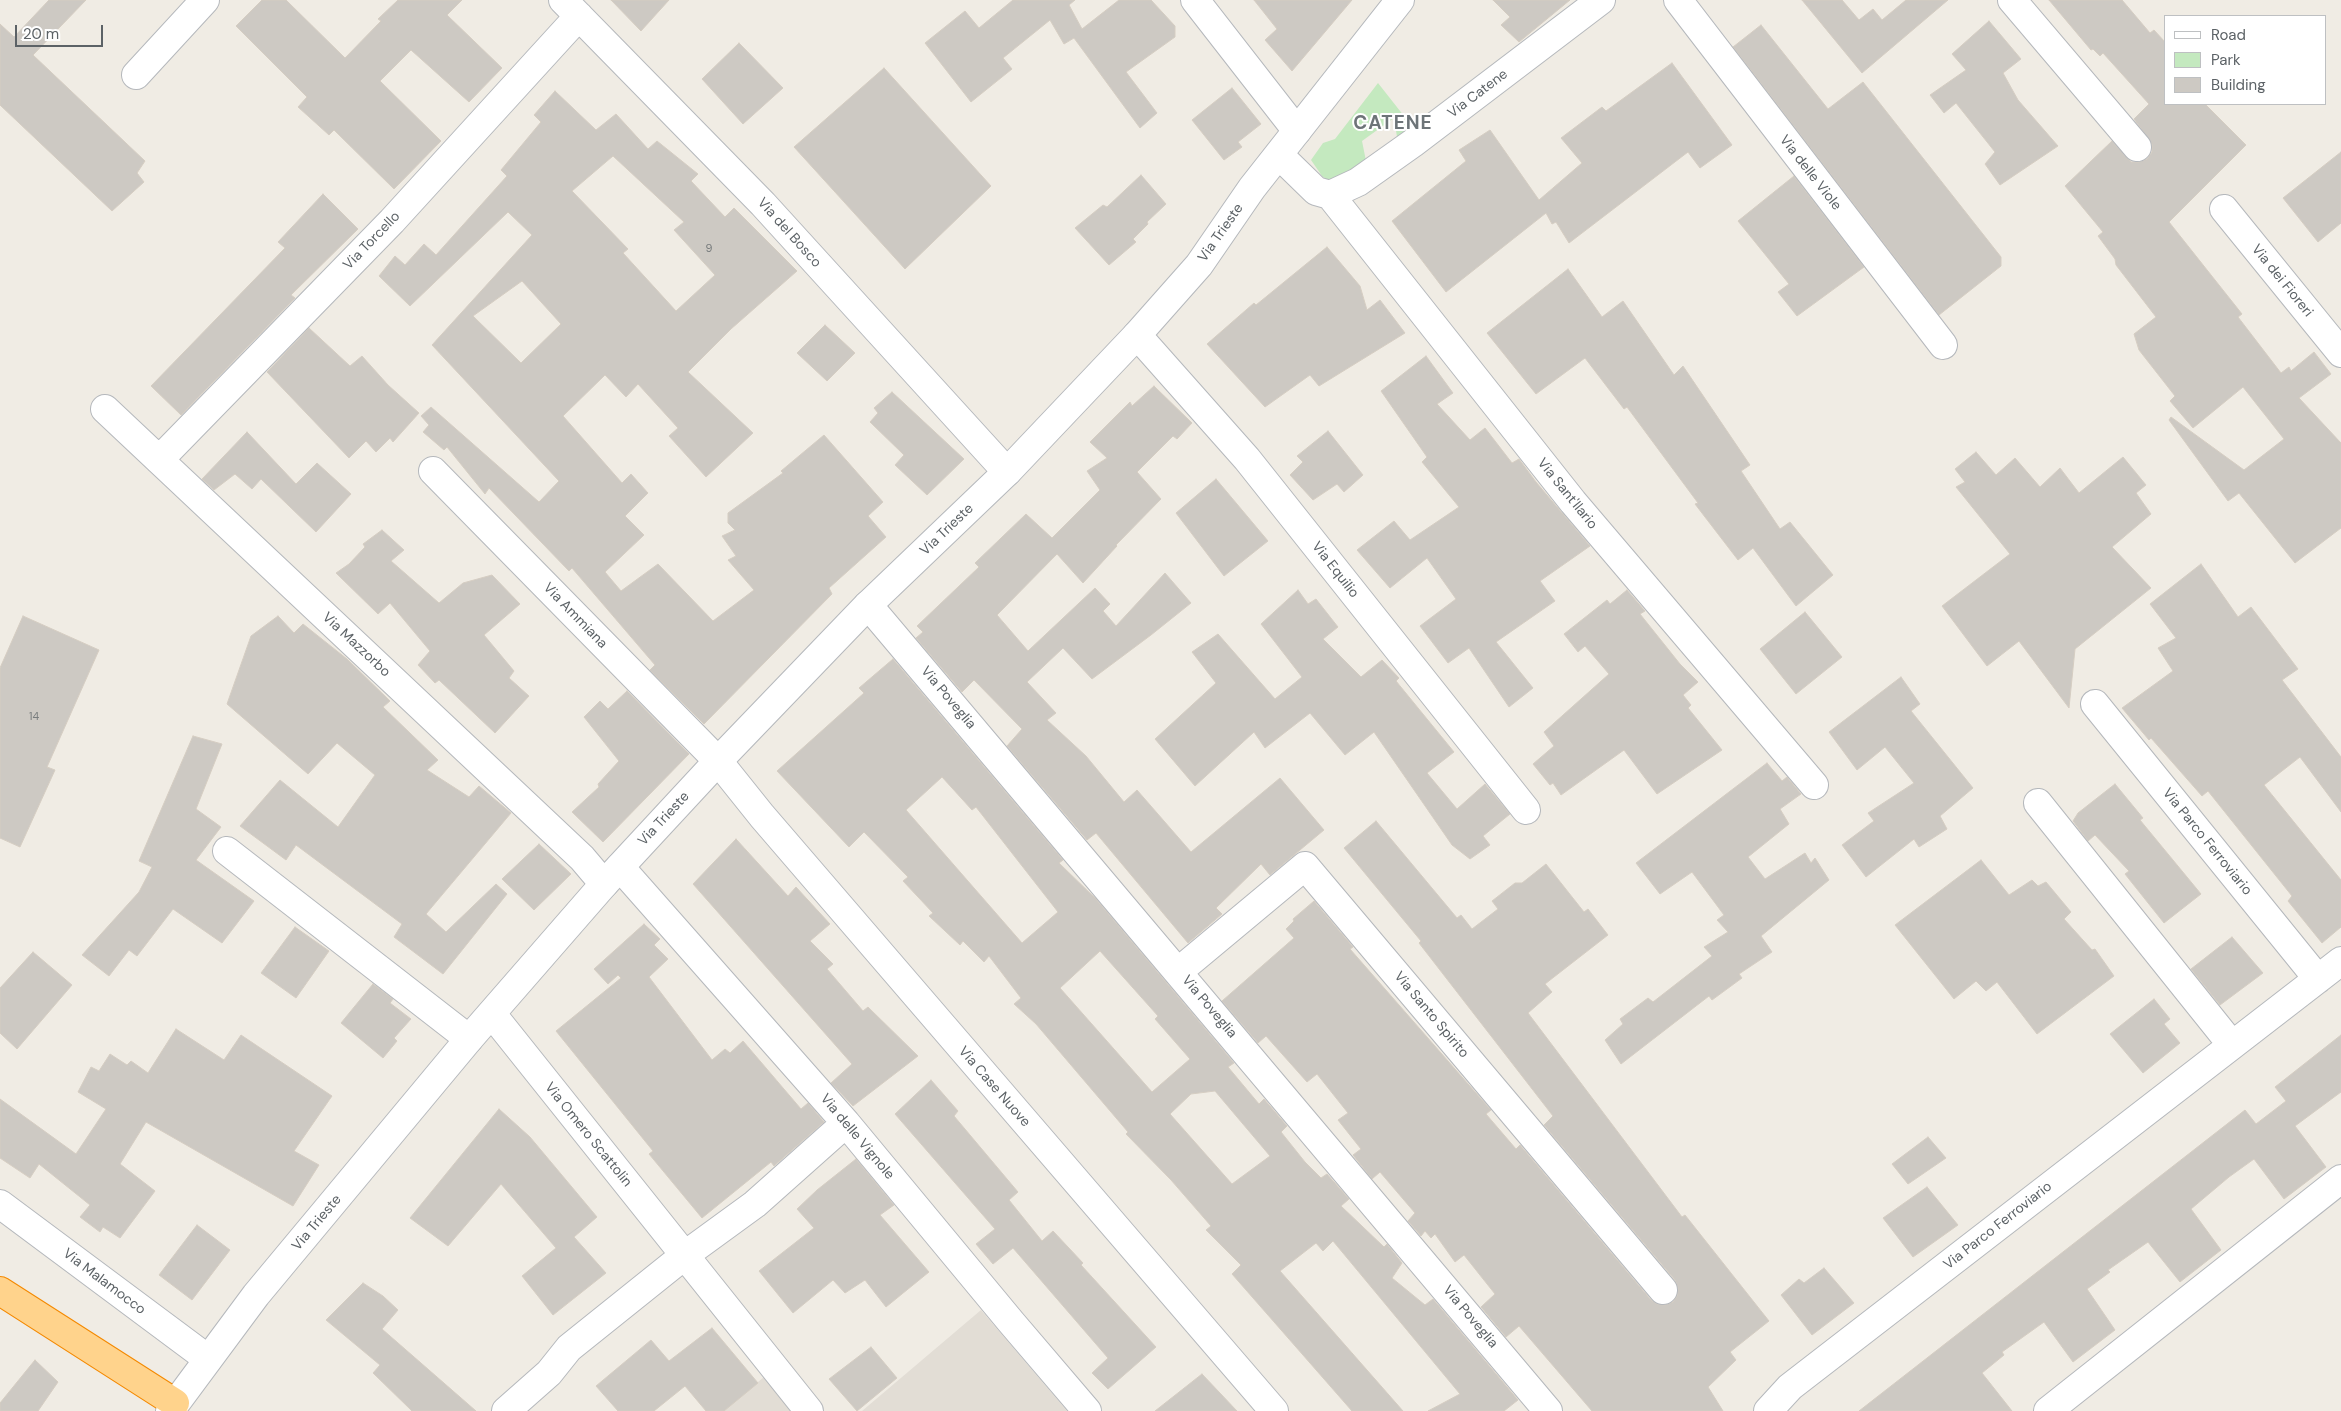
<!DOCTYPE html>
<html>
<head>
<meta charset="utf-8">
<style>
  body { margin:0 }
  #map { position:relative; width:2341px; height:1411px; overflow:hidden; background:#f0ece4; font-family:"DM Sans",sans-serif }
  canvas { display:block }
  .legend { position:absolute; left:2164px; top:15px; width:162px; height:90px; box-sizing:border-box; background:#fff; border:1px solid #bec0c2; margin:0; padding:6px 9px; list-style:none; font-size:15px; color:#5c6266 }
  .legend li { display:flex; align-items:center; gap:10px; height:25px }
  .legend b { width:25px; border:1px solid #bec0c2 }
  .scale { position:absolute; left:15px; top:25px; width:88px; height:22px; box-sizing:border-box; border:2px solid #5c6266; border-top:0; padding-left:6px; font-size:15px; line-height:18px; white-space:nowrap; color:#5c6266; -webkit-text-stroke:4px #fff; paint-order:stroke }
</style>
</head>
<body>
<div id="map">
<canvas width="2341" height="1411"></canvas>
<ul class="legend">
<li><b style="height:6px;background:#fff"></b>Road</li>
<li><b style="height:14px;background:#c4e9bf"></b>Park</li>
<li><b style="height:14px;background:#cdc9c3"></b>Building</li>
</ul>
<div class="scale">20 m</div>
</div>
<script>
const c = document.querySelector('canvas').getContext('2d');
c.lineJoin = 'round';
function fill(path, color) {
  c.fillStyle = color;
  c.fill(path, 'evenodd');
}
function shape(rows) {
  const path = new Path2D();
  for (const r of rows) {
    path.moveTo(r[0], r[1]);
    for (let i = 2; i < r.length; i += 2) path.lineTo(r[i], r[i + 1]);
  }
  return path;
}
function strokePath(path, color, width, dash) {
  c.strokeStyle = color;
  c.lineWidth = width;
  c.lineCap = dash ? 'butt' : 'round';
  c.setLineDash(dash || []);
  c.stroke(path);
}
function label(font, color, halo, rows, align = 'center') {
  c.font = font + ' "DM Sans",sans-serif';
  c.lineWidth = 4;
  c.setLineDash([]);
  c.textBaseline = 'middle';
  c.strokeStyle = halo;
  c.fillStyle = color;
  for (const [text, x, y, turn = 0] of rows) {
    c.save();
    c.translate(x, y);
    c.rotate((+turn || 0) * Math.PI / 180);
    c.textAlign = isNaN(turn) ? turn : align;
    if (halo) c.strokeText(text, 0, 0);
    c.fillText(text, 0, 0);
    c.restore();
  }
}
fill(shape([
  [981,1310,1067,1411,862,1411],
  [764,1377,791,1411,723,1411]
]), '#e2ddd5');
fill(shape([
  [1378,83,1415,130,1398,143,1394,118,1362,141,1367,166,1329,181,1322,176,1311,160,1323,143,1335,139]
]), '#c4e9bf');
const building = shape([
  [49,0,86,0,33,55,145,161,137,173,144,182,112,211,0,105,0,24,14,37,49,0],
  [262,0,286,0,345,58,381,21,378,19,398,0,462,0,447,15,502,68,469,102,411,50,380,81,441,141,394,189,334,130,329,135,298,107,307,97,236,26,262,0],
  [611,0,669,0,641,31,611,0],
  [1013,0,1075,0,1069,5,1082,29,1119,0,1151,0,1175,26,1175,37,1126,72,1157,113,1140,128,1074,38,1064,44,1050,20,1003,58,1012,69,971,102,925,43,965,11,979,28,1013,0],
  [1254,0,1352,0,1292,71,1265,40,1277,29,1254,0],
  [1493,0,1570,0,1519,42,1501,25,1510,17,1493,0],
  [1802,0,1842,0,1859,20,1873,9,1882,20,1906,0,1948,0,1862,73,1802,0],
  [2049,0,2122,0,2150,33,2154,30,2165,42,2165,104,2205,104,2246,145,2169,222,2242,314,2238,317,2281,373,2289,367,2291,371,2314,352,2331,374,2299,398,2341,443,2341,528,2295,563,2239,493,2228,501,2169,420,2171,417,2244,470,2284,439,2243,387,2193,428,2170,401,2175,396,2139,350,2134,334,2156,317,2116,265,2115,259,2098,236,2103,232,2065,186,2112,141,2131,162,2139,162,2147,159,2152,152,2152,144,2134,119,2149,104,2103,53,2100,56,2093,49,2091,50,2049,0],
  [1989,21,2021,59,2003,73,2018,100,2058,146,2000,185,1985,164,1995,152,1956,103,1944,113,1930,95,1966,70,1952,54,1989,21],
  [1761,25,1828,109,1863,82,2001,257,2001,266,1939,315,1733,47,1761,25],
  [739,43,783,88,743,124,702,79,739,43],
  [1672,63,1732,145,1700,168,1688,152,1569,243,1556,222,1552,224,1546,213,1446,292,1392,221,1466,161,1459,150,1490,130,1539,200,1582,163,1561,138,1602,107,1606,111,1672,63],
  [884,68,991,186,905,269,794,147,884,68],
  [1232,88,1261,124,1238,142,1242,147,1224,160,1192,120,1232,88],
  [555,91,596,130,616,114,648,149,657,141,698,174,691,181,725,217,734,208,797,271,731,329,688,372,753,433,706,477,669,436,678,428,638,384,626,397,605,375,563,416,622,483,631,474,648,493,625,516,644,535,605,572,621,591,658,564,713,621,754,590,728,560,736,556,722,536,735,530,728,523,728,513,783,473,781,471,824,435,883,502,868,516,886,537,829,588,832,594,704,724,650,670,655,665,572,568,569,571,489,488,485,494,447,447,444,450,423,432,429,425,421,416,431,407,539,502,559,481,432,345,532,235,508,212,410,306,379,276,395,256,405,265,424,244,436,255,507,176,501,170,541,122,534,115,555,91],
  [613,156,684,222,674,230,715,275,676,311,623,253,628,249,572,191,613,156],
  [522,281,561,324,521,363,473,316,522,281],
  [2341,152,2341,223,2318,242,2283,198,2341,152],
  [1141,175,1166,204,1147,222,1148,224,1133,239,1136,242,1109,265,1075,228,1103,205,1107,207,1141,175],
  [1794,176,1864,267,1797,316,1778,292,1789,284,1738,221,1794,176],
  [323,194,358,229,291,295,295,298,181,415,151,386,285,248,278,242,323,194],
  [1327,247,1360,286,1367,310,1380,300,1405,333,1319,386,1310,375,1265,407,1207,344,1254,303,1256,305,1327,247],
  [1568,269,1602,317,1623,301,1674,375,1683,366,1750,465,1741,471,1780,529,1790,522,1833,575,1796,606,1753,548,1738,560,1695,504,1698,503,1627,407,1624,409,1585,358,1536,394,1487,333,1568,269],
  [825,325,855,353,827,381,797,353,825,325],
  [309,328,350,366,362,356,388,385,419,413,393,442,390,438,376,452,366,441,349,458,267,372,309,328],
  [1426,356,1453,393,1437,404,1470,440,1485,428,1512,463,1519,459,1536,482,1590,546,1540,581,1555,601,1496,642,1533,688,1509,707,1469,648,1448,663,1420,626,1456,599,1427,558,1390,588,1357,550,1394,521,1410,540,1459,507,1422,462,1427,457,1381,391,1426,356],
  [1154,386,1192,423,1177,439,1173,436,1137,472,1161,499,1116,545,1117,546,1083,583,1057,554,997,615,1028,651,1095,588,1110,604,1103,611,1116,626,1165,573,1191,603,1151,635,1092,679,1063,648,1027,682,1056,713,1047,720,1086,756,1124,802,1137,790,1191,852,1280,778,1324,830,1270,875,1261,864,1216,908,1222,914,1188,943,1096,833,1087,840,1007,746,1022,729,974,680,962,692,916,638,923,632,917,626,979,567,975,563,1026,514,1052,538,1100,490,1087,471,1107,458,1090,442,1130,402,1132,406,1154,386],
  [892,392,964,459,927,495,895,465,904,455,870,422,878,413,874,408,892,392],
  [1328,431,1363,475,1344,492,1337,484,1313,500,1290,475,1303,462,1297,456,1328,431],
  [247,432,296,484,317,463,351,494,316,532,261,479,252,489,235,474,214,490,202,479,247,432],
  [1976,452,1996,475,2015,458,2040,487,2060,468,2079,493,2123,457,2146,485,2136,493,2151,514,2112,547,2151,588,2075,649,2069,708,2019,641,1987,666,1942,606,2010,554,1956,487,1965,482,1955,469,1976,452],
  [1216,479,1268,541,1224,576,1176,513,1216,479],
  [382,530,404,550,391,561,439,603,463,583,492,575,520,604,484,635,514,671,509,678,529,696,495,733,439,680,435,683,418,665,430,651,390,603,378,614,336,573,349,564,365,547,363,544,382,530],
  [2201,564,2238,617,2251,607,2298,669,2282,680,2341,757,2341,812,2300,757,2264,785,2341,880,2341,927,2322,943,2288,901,2292,896,2208,791,2202,796,2151,738,2149,740,2122,708,2173,671,2158,648,2176,638,2150,604,2201,564],
  [1298,590,1308,604,1316,599,1338,627,1323,639,1361,677,1382,660,1399,678,1396,681,1454,752,1427,773,1457,809,1485,784,1510,814,1483,836,1490,845,1470,859,1452,845,1374,732,1345,755,1310,713,1265,748,1254,732,1195,786,1155,739,1216,683,1192,652,1218,634,1275,699,1302,677,1261,624,1298,590],
  [1627,590,1645,611,1640,614,1680,664,1698,682,1683,695,1691,705,1688,708,1722,750,1657,794,1624,750,1561,795,1553,783,1550,785,1533,764,1554,746,1544,732,1609,674,1585,646,1578,652,1564,634,1607,600,1610,604,1627,590],
  [1805,612,1842,657,1796,694,1760,649,1805,612],
  [23,616,99,650,47,767,55,770,20,847,0,838,0,668,23,616],
  [278,616,294,633,303,624,347,659,390,701,383,707,438,760,427,770,469,797,479,786,511,813,426,914,446,932,496,884,507,894,443,974,394,937,402,924,296,845,286,860,240,826,280,780,338,827,375,775,337,743,308,774,227,704,251,636,278,616],
  [893,659,1063,860,1059,863,1096,899,1234,1063,1228,1067,1259,1104,1264,1099,1287,1126,1281,1132,1305,1162,1321,1178,1327,1174,1349,1199,1341,1206,1384,1247,1387,1244,1402,1263,1392,1278,1425,1305,1433,1299,1518,1400,1504,1411,1428,1411,1460,1394,1333,1241,1323,1251,1316,1243,1280,1271,1403,1411,1352,1411,1232,1274,1241,1265,1206,1230,1211,1226,1171,1180,1126,1134,1128,1132,1036,1024,1014,1004,1021,998,989,956,984,962,963,941,960,945,929,916,933,913,903,881,908,877,864,832,849,847,777,771,864,693,859,688,893,659],
  [942,777,972,810,976,807,1058,912,1022,943,906,810,942,777],
  [1100,951,1158,1016,1155,1019,1190,1059,1152,1092,1060,988,1100,951],
  [1215,1091,1270,1156,1232,1184,1170,1114,1191,1094,1215,1091],
  [1901,677,1920,704,1911,711,1973,788,1940,816,1947,829,1919,847,1914,839,1866,877,1842,845,1874,821,1868,813,1914,783,1885,747,1857,770,1829,732,1901,677],
  [627,691,689,754,603,842,572,812,599,787,598,784,619,761,584,717,600,701,608,709,627,691],
  [193,736,222,744,196,809,221,827,196,860,254,901,222,943,173,909,137,956,129,950,109,976,82,955,139,892,152,867,139,861,193,736],
  [1767,763,1782,781,1787,777,1801,794,1780,809,1789,824,1748,857,1765,879,1805,853,1811,863,1815,858,1829,880,1761,936,1772,952,1739,974,1742,978,1712,1000,1709,996,1621,1064,1605,1040,1623,1024,1620,1019,1648,998,1653,1002,1712,956,1704,947,1728,932,1717,920,1724,915,1692,872,1660,894,1636,863,1767,763],
  [2115,784,2143,818,2140,820,2201,894,2164,923,2125,874,2129,871,2095,835,2088,841,2073,821,2078,813,2115,784],
  [1376,821,1457,918,1461,915,1472,929,1498,909,1492,901,1515,883,1522,883,1546,864,1584,912,1588,909,1608,935,1545,984,1552,992,1528,1013,1682,1217,1685,1215,1769,1321,1730,1352,1736,1360,1708,1387,1723,1411,1592,1411,1519,1326,1506,1337,1481,1307,1495,1294,1464,1255,1455,1262,1435,1234,1431,1238,1425,1231,1421,1236,1408,1221,1415,1213,1380,1172,1372,1179,1353,1155,1361,1149,1338,1120,1348,1113,1317,1074,1307,1082,1266,1036,1258,1043,1222,1001,1294,938,1286,929,1294,921,1293,919,1314,901,1353,947,1350,949,1490,1109,1491,1110,1486,1114,1516,1149,1520,1145,1651,1300,1657,1304,1665,1305,1673,1302,1677,1296,1678,1288,1675,1280,1544,1125,1553,1116,1419,943,1421,941,1344,848,1376,821],
  [736,839,788,896,796,887,830,924,810,941,833,964,827,969,863,1011,868,1007,918,1056,853,1106,831,1083,852,1064,693,884,736,839],
  [539,844,571,874,534,910,502,879,539,844],
  [1981,860,2009,895,2032,880,2038,886,2046,882,2071,912,2064,919,2092,950,2095,949,2114,976,2037,1034,1997,982,1986,991,1976,981,1954,999,1895,925,1981,860],
  [644,924,660,939,654,945,668,959,649,977,712,1060,725,1049,730,1053,743,1041,801,1109,808,1103,824,1122,774,1166,771,1162,702,1218,649,1154,653,1151,556,1031,621,978,618,975,608,984,594,969,644,924],
  [295,927,329,951,296,998,261,973,295,927],
  [2232,937,2263,973,2220,1005,2191,969,2232,937],
  [33,952,72,985,17,1049,0,1033,0,988,33,952],
  [373,984,393,999,390,1003,411,1019,394,1038,397,1041,383,1058,341,1023,373,984],
  [2154,999,2170,1019,2164,1024,2180,1043,2143,1073,2110,1034,2154,999],
  [176,1029,224,1060,241,1035,332,1096,294,1151,319,1165,293,1206,146,1122,120,1164,155,1191,120,1238,103,1227,100,1232,80,1217,90,1205,39,1164,30,1178,0,1158,0,1099,76,1154,106,1109,78,1092,91,1067,99,1071,110,1054,127,1065,131,1061,148,1073,176,1029],
  [2341,1035,2341,1092,2295,1126,2326,1167,2284,1199,2254,1159,2229,1177,2191,1209,2221,1250,2180,1282,2148,1242,2108,1270,2110,1272,2087,1289,2115,1330,2073,1362,2044,1322,2002,1352,2004,1355,1982,1373,2012,1411,1859,1411,2245,1110,2256,1124,2286,1101,2275,1087,2341,1035],
  [931,1080,958,1111,954,1116,1018,1192,1009,1200,1042,1241,1053,1231,1083,1263,1081,1265,1156,1347,1108,1389,1092,1373,1108,1358,1013,1248,993,1264,976,1244,995,1229,895,1114,931,1080],
  [499,1109,530,1137,597,1217,574,1237,606,1273,553,1315,522,1276,556,1248,501,1184,448,1246,410,1218,499,1109],
  [1928,1137,1946,1158,1908,1184,1892,1164,1928,1137],
  [856,1159,894,1205,880,1215,929,1272,886,1307,865,1280,845,1293,833,1280,793,1313,759,1271,814,1228,797,1209,817,1190,856,1159],
  [1927,1187,1958,1225,1913,1257,1883,1218,1927,1187],
  [197,1225,230,1250,192,1300,159,1275,197,1225],
  [1824,1268,1854,1303,1812,1335,1781,1295,1799,1279,1804,1283,1824,1268],
  [363,1283,383,1296,398,1310,382,1329,476,1411,412,1411,373,1373,380,1365,326,1320,363,1283],
  [712,1328,758,1383,724,1411,706,1411,685,1386,654,1411,618,1411,596,1386,651,1340,669,1361,712,1328],
  [871,1347,897,1378,857,1411,829,1379,871,1347],
  [35,1360,58,1382,38,1411,0,1411,0,1403,35,1360],
  [1202,1374,1237,1411,1155,1411,1202,1374]
]);
fill(building, '#cdc9c3');
strokePath(building, '#d5cdc2', 1);
const minor = shape([
  [563,0,763,204,1007,472],
  [1195,0,1297,131],
  [1678,0,1943,345],
  [2012,0,2137,147],
  [136,75,205,0],
  [1279,155,1316,191,1330,195,1358,182,1413,143,1601,0],
  [1330,195,1573,502,1814,785],
  [2224,209,2341,353],
  [1137,335,1247,459,1526,810],
  [105,409,582,858,604,884],
  [159,460,392,221,579,16],
  [433,471,718,761,762,816,1274,1411],
  [868,605,1548,1411],
  [2095,704,2318,979],
  [2038,803,2232,1045],
  [227,851,469,1039],
  [620,867,846,1123,1011,1322,1087,1411],
  [1179,971,1305,866,1663,1290],
  [492,1014,809,1411],
  [0,1204,208,1359],
  [506,1411,549,1373,569,1348,685,1255,755,1204,846,1123],
  [1768,1411,1790,1387,2341,961],
  [2048,1411,2341,1179]
]);
const tertiary = shape([
  [170,1411,256,1295,469,1039,604,884,718,761,868,605,1007,472,1137,335,1199,265,1252,188,1400,0]
]);
const motorway = shape([
  [0,1291,175,1403]
]);
strokePath(minor, '#b5b8bc', 30);
strokePath(tertiary, '#b5b8bc', 30);
strokePath(motorway, '#f48900', 30);
strokePath(minor, '#fff', 28);
strokePath(tertiary, '#fff', 28);
strokePath(motorway, '#ffd38c', 28);
label('11px', '#787c7d', null, [
  ["9",709,249],
  ["14",34,717]
]);
label('14px', '#5c6266', '#fff', [
  ["Via Catene",1478,94,-37],
  ["Via delle Viole",1810,173,52],
  ["Via del Bosco",789,233,48],
  ["Via Trieste",1221,233,-55],
  ["Via Torcello",372,241,-46],
  ["Via dei Fioreri",2282,281,51],
  ["Via Sant'Ilario",1567,494,51],
  ["Via Trieste",947,530,-44],
  ["Via Equilio",1335,570,52],
  ["Via Ammiana",575,616,46],
  ["Via Mazzorbo",356,645,43],
  ["Via Poveglia",948,698,50],
  ["Via Trieste",664,819,-47],
  ["Via Parco Ferroviario",2207,842,51],
  ["Via Poveglia",1209,1007,50],
  ["Via Santo Spirito",1431,1015,50],
  ["Via Case Nuove",994,1087,49],
  ["Via Omero Scattolin",588,1135,51],
  ["Via delle Vignole",857,1137,50],
  ["Via Trieste",317,1223,-50],
  ["Via Parco Ferroviario",1998,1226,-38],
  ["Via Malamocco",104,1282,37],
  ["Via Poveglia",1470,1317,50]
]);
c.letterSpacing = '1px';
label('bold 19px', '#6d7478', '#fff', [
  ["CATENE",1393,124]
]);
c.letterSpacing = '0px';
</script>
</body>
</html>
